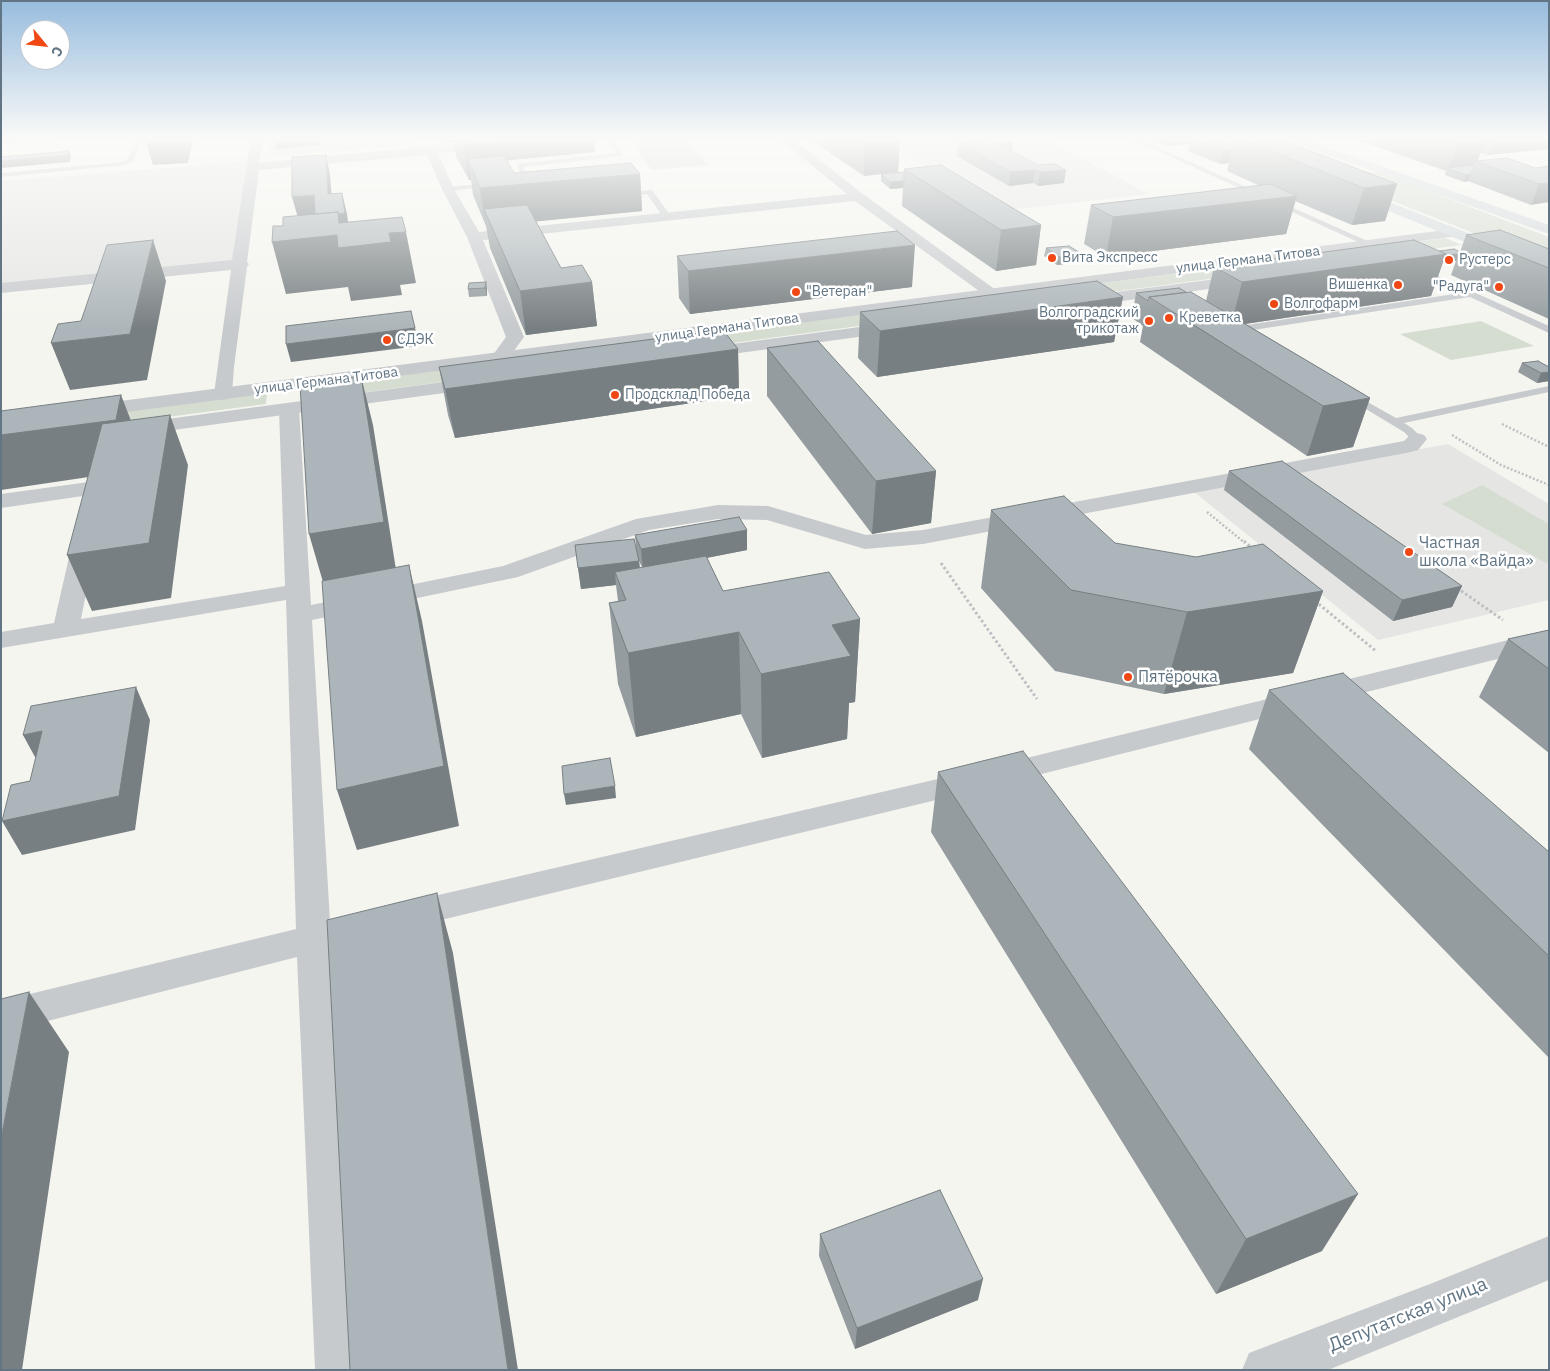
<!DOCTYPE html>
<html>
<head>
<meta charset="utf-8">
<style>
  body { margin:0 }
  #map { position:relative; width:1550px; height:1371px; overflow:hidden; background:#f5f5f0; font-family:"IBM Plex Sans",sans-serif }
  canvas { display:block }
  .frame { position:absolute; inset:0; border:2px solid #617584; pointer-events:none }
  .north { position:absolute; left:20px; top:20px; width:50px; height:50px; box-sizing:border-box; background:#fff; border:1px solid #c0c8ce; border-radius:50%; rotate:118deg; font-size:14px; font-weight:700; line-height:20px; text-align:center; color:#617584 }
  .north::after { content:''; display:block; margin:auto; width:18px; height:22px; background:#f14714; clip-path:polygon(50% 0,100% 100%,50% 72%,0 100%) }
</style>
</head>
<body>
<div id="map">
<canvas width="1550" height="1371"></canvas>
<div class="frame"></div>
<div class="north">С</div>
</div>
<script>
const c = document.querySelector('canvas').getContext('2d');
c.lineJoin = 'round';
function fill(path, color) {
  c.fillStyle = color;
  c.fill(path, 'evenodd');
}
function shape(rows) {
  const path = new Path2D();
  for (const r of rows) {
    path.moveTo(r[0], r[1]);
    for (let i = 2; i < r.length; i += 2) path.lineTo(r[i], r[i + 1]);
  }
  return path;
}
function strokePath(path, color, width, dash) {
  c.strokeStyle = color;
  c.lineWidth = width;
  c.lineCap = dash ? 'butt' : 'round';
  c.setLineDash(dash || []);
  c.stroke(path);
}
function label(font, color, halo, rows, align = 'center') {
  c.font = font + ' "IBM Plex Sans",sans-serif';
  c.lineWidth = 5;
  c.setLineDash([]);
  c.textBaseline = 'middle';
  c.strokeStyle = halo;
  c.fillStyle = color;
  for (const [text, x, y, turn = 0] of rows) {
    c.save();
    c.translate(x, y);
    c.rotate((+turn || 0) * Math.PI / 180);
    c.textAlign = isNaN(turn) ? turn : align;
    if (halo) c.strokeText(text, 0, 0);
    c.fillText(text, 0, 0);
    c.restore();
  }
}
fill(shape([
  [267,137,414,137,416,144,269,157],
  [879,137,1042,137,1149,194,991,212],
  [249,161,241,262,1,286,1,181],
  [1448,444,1549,504,1549,600,1378,640,1193,491]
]), '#e5e6e4');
fill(shape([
  [682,139,709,165,651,170,634,143],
  [1360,171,1381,173,1549,237,1549,263,1337,179],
  [1445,238,1462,245,308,400,310,387],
  [1481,321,1534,346,1451,360,1400,334],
  [267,392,266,404,1,439,1,426],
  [1482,485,1549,524,1549,562,1546,563,1442,504]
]), '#d5ddd1');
strokePath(shape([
  [1502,424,1549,447],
  [1452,435,1501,465,1549,485],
  [1207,512,1245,543]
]), '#bdc0c2', 2.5, [2, 2]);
strokePath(shape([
  [1244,541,1253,549],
  [941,563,1037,699],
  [1457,588,1503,620],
  [1315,601,1376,651]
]), '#bdc0c2', 3, [2.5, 2.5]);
fill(shape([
  [40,137,69,137,1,144,1,140,40,137],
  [137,137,143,137,133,161,126,165,1,177,1,173,123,162,127,160,137,137],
  [604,137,610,137,623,155,622,156,523,167,535,192,528,194,517,164,616,153,604,137],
  [1127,137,1135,137,1374,244,1367,246,1127,137],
  [1211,137,1222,137,1246,144,1243,146,1211,137],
  [492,183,494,184,494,186,448,191,444,189,448,187,492,183],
  [649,190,652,190,671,216,671,220,665,220,647,194,621,197,617,195,621,193,649,190],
  [1418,267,1549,326,1549,333,1470,297,1233,333,1228,330,1233,327,1461,293,1415,272,1415,268,1418,267],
  [1549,386,1549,392,1404,423,1412,428,1423,439,1417,442,1413,441,1404,432,1346,397,1351,394,1355,395,1396,418,1549,386]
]), '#c7cacd');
fill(shape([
  [251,137,263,137,259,163,431,146,496,143,498,145,496,147,492,148,438,153,454,189,479,232,847,194,777,137,790,137,863,194,1000,293,998,296,986,296,855,201,483,240,524,337,505,363,499,364,493,363,490,359,506,337,467,237,442,189,427,155,259,170,247,262,249,264,247,267,234,367,232,394,230,398,223,400,216,398,214,394,231,270,1,293,1,283,232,260,251,137],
  [289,403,296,405,299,409,311,605,503,566,636,519,718,505,768,506,866,535,923,530,1404,441,1410,435,1417,433,1424,435,1427,439,1418,450,1411,452,923,544,865,549,767,520,718,519,649,530,518,577,312,620,330,921,364,912,376,916,381,926,376,936,332,948,363,1370,315,1370,297,957,1,1033,1,1001,296,929,286,600,1,648,1,632,54,623,83,496,1,508,1,494,96,481,104,483,107,488,81,619,285,586,279,409,282,405,289,403],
  [1549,630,1549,646,998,785,404,929,392,926,387,916,392,906,404,903,998,765,1549,630],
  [1549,1236,1549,1280,1328,1370,1242,1370,1249,1353,1430,1284,1549,1236]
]), '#c7cacd');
fill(shape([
  [1453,229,1458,230,1460,233,1458,236,89,417,82,415,79,411,82,407,89,405,1453,229],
  [1246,275,1252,277,1254,280,1252,283,1086,306,1080,304,1078,301,1080,298,1086,296,1246,275],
  [897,322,903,323,905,327,903,331,702,358,696,357,693,353,696,349,702,348,897,322],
  [481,377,488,379,490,383,488,387,137,435,130,433,127,429,130,425,137,423,481,377]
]), '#c7cacd');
fill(shape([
  [1224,137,1240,137,1275,155,1269,159,1265,158,1224,137],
  [1281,137,1298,137,1549,225,1549,234,1283,139,1281,137],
  [1354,188,1549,265,1549,276,1349,195,1348,192,1354,188]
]), '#d2d8dc');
fill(shape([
  [444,137,594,137,595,152,507,160,514,173,640,174,642,211,536,221,561,268,592,282,597,326,526,335,490,248,486,226,473,195,471,180,469,180,456,156,454,142,446,143],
  [807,137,899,137,900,138,898,172,883,174,904,172,904,169,1041,225,1036,265,996,271,902,206,903,188,890,189,881,181,881,174,864,176],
  [1145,137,1196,137,1196,138,1233,145,1235,137,1275,137,1397,184,1385,221,1352,225,1295,201,1286,234,1106,257,1084,244,1091,205,1260,186,1227,171,1229,163,1220,164,1188,151,1190,144,1165,146],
  [1338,137,1549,137,1488,155,1481,153,1478,161,1535,168,1549,166,1531,205,1468,181,1464,182,1445,175,1446,171,1349,137,1341,138],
  [958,143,1012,151,1064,183,1038,186,1033,183,1009,186,957,156],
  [1466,235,1549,249,1549,319,1451,275,1456,261,1445,263,1443,262,1431,296,1245,324,1370,398,1353,447,1307,456,1140,342,1143,326,1132,318,1136,293,1186,292,1206,301,1214,267,1439,251,1460,252],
  [1046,248,1081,262,1057,265,1044,256],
  [677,256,912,287,690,314,679,298],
  [486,282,487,290,487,296,469,297,468,289],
  [1123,297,1114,342,877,377,858,358,860,312],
  [767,348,936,471,931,523,872,534,767,396],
  [738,349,739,396,455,438,448,415,439,367],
  [1522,363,1549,367,1549,381,1537,383,1518,372],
  [1229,471,1462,586,1452,607,1393,621,1224,490],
  [991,510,1115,543,1323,591,1293,673,1164,694,1055,671,981,588],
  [747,530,747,550,707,558,723,591,860,619,855,702,849,703,847,739,762,758,741,714,636,737,618,684,609,603,618,601,616,585,581,589,575,545,636,548,635,535],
  [639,561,642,567,640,568],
  [1549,630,1549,753,1479,697,1508,639],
  [1269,690,1549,852,1549,1058,1249,749],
  [938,772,1322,1251,1216,1294,931,832],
  [820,1234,978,1300,855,1349,819,1256]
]), '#949c9f');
fill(shape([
  [1,137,23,137,1,139],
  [144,137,194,137,188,163,153,165],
  [273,137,319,137,321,145,276,149],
  [445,137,453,137,454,142,446,143],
  [491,137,594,137,595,152,501,161,468,159,471,180,469,180,463,145],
  [1167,137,1196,137,1195,140,1191,138,1190,144,1165,146],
  [1460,137,1486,137,1477,162,1475,161,1472,169,1449,168],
  [1494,137,1549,137,1549,149,1488,155],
  [900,138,898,172,864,176,865,141],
  [1013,141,1012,154,996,143],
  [1232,150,1229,163,1220,164,1223,151],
  [69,151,71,157,70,162,1,168,1,161],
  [326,155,330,174,333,214,342,193,347,214,350,235,406,232,416,283,400,285,402,295,351,301,348,287,286,294,272,242,298,218,292,197,328,194],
  [1035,170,1033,183,1009,186,1010,172],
  [1066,170,1064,183,1038,186,1040,172],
  [640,174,642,211,491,226,484,209,486,226,480,188],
  [1471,174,1468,181,1464,182,1466,175],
  [904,181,903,188,890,189,890,182],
  [1549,183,1549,202,1531,205,1539,184],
  [1397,184,1385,221,1352,225,1364,188],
  [1297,196,1286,234,1106,257,1113,217],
  [1041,225,1036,265,996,271,1001,230],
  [153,240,166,281,147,380,70,390,51,343,130,334],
  [915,245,912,287,690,314,688,271],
  [1082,254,1081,262,1057,265,1059,257],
  [1446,254,1431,296,1231,326,1242,282],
  [1459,254,1456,261,1445,263,1448,255],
  [486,282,487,290,487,296,485,288],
  [592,282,597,326,526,335,520,291],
  [1123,297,1114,342,877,377,880,331],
  [415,328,419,346,291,362,286,344],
  [738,349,739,396,455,438,445,389],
  [1549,372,1549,381,1537,383,1541,373],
  [361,376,373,425,397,576,325,589,309,534],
  [121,395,140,444,136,470,1,490,1,435],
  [1370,398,1353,447,1307,456,1323,406],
  [170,415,188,465,171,598,92,611,67,555],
  [936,471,931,523,872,534,876,481],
  [747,530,747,550,643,570,641,549],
  [639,561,641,582,615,572,616,585,581,589,578,568],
  [409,565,422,621,459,826,357,850,337,790],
  [1462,586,1452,607,1393,621,1402,600],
  [1323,591,1293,673,1164,694,1187,612],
  [860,619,855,702,849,703,847,739,762,758,761,674,832,625],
  [739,632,741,714,636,737,628,653],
  [136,687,150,720,135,830,22,855,2,821],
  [42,731,41,768,23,735],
  [615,786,616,798,566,805,564,794],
  [437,893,453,953,518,1370,508,1370],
  [29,992,69,1052,22,1370,1,1370,1,1139],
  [1358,1194,1322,1251,1216,1294,1246,1239],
  [983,1279,978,1300,855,1349,857,1328]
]), '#787f82');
const building = shape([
  [459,137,495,137,499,142,463,145,459,137],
  [859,137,899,137,900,138,865,141,859,137],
  [997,137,1006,137,1013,141,996,143,1038,165,1055,164,1066,170,1040,172,1035,170,1010,172,958,143,997,137],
  [1202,137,1212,137,1233,145,1232,150,1223,151,1191,138,1202,137],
  [1236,137,1275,137,1397,184,1364,188,1236,137],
  [69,151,68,155,1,161,1,157,69,151],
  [326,155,328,194,342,193,345,213,338,214,338,212,315,214,314,195,292,197,292,157,326,155],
  [504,156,514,173,631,163,640,174,480,188,468,159,504,156],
  [1507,158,1535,168,1549,166,1549,183,1539,184,1475,161,1507,158],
  [941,165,1041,225,1001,230,904,169,941,165],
  [1474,165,1471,174,1466,175,1447,168,1474,165],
  [904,172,904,181,890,182,881,174,904,172],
  [1271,184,1297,196,1113,217,1091,205,1271,184],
  [527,205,561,268,582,265,592,282,520,291,484,209,527,205],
  [338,212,339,223,402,217,406,232,389,233,391,242,338,248,337,235,272,242,273,226,283,226,283,217,338,212],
  [1500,230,1549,249,1549,268,1466,235,1500,230],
  [897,231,915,245,688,271,677,256,897,231],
  [153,240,130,334,51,343,58,324,81,321,107,245,153,240],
  [1414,240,1446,254,1242,282,1214,267,1414,240],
  [1069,246,1082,254,1059,257,1046,248,1069,246],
  [1454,249,1460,252,1459,254,1448,255,1439,251,1454,249],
  [1097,281,1123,297,880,331,860,312,1097,281],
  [486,282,485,288,468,289,469,283,486,282],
  [1179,288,1186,292,1149,297,1148,301,1136,293,1179,288],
  [1191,292,1370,398,1323,406,1149,297,1191,292],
  [411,311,415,328,286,344,286,326,411,311],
  [723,330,738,349,445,389,439,367,723,330],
  [818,341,936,471,876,481,767,348,818,341],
  [1538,361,1549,367,1549,372,1541,373,1522,363,1538,361],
  [361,376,384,522,309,534,300,385,361,376],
  [121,395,116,420,1,435,1,411,121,395],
  [170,415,149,543,67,555,102,424,170,415],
  [1282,461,1462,586,1402,600,1229,471,1282,461],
  [1064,496,1115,543,1196,557,1263,544,1323,591,1187,612,1071,590,991,510,1064,496],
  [739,517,747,530,641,549,635,535,739,517],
  [634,539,639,561,578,568,575,545,634,539],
  [706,556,723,591,829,572,860,619,832,625,851,656,761,674,739,632,628,653,609,603,626,600,615,572,706,556],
  [409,565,444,766,337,790,322,581,409,565],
  [1549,630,1549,669,1508,639,1549,630],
  [1343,673,1549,852,1549,956,1269,690,1343,673],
  [136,687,119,796,2,821,11,785,30,781,42,731,23,735,31,706,136,687],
  [1023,751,1358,1194,1246,1239,938,772,1023,751],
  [610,758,615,786,564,794,562,766,610,758],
  [437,893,508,1370,350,1370,327,920,437,893],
  [29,992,1,1139,1,999,29,992],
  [940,1190,983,1279,857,1328,820,1234,940,1190]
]);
fill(building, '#acb5b9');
strokePath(building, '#787f82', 1);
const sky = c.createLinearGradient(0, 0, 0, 329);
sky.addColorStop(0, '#97bcde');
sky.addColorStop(0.42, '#fafaf8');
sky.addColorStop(1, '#fafaf800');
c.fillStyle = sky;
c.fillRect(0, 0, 1550, 329);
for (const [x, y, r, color] of [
  [1052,258,5,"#f14714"],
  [1449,260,5,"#f14714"],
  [1398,285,5,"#f14714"],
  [1499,287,5,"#f14714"],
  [796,292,5,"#f14714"],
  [1274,304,5,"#f14714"],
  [1169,318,5,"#f14714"],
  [1149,321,5,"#f14714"],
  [387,340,5,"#f14714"],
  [615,395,5,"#f14714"],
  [1409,552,5,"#f14714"],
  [1128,677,5,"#f14714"]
]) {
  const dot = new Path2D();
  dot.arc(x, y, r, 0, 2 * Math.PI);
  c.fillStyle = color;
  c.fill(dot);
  strokePath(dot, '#fff', 2);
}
label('14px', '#617584', '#fff', [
  ["Вита Экспресс",1062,258],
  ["Рустерс",1459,260],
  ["Вишенка",1388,285,"right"],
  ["\"Радуга\"",1489,287,"right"],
  ["\"Ветеран\"",806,292],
  ["Волгофарм",1284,304],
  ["Волгоградский",1139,313,"right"],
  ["трикотаж",1139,329,"right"],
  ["Креветка",1179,318],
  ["СДЭК",397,340],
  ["Продсклад Победа",625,395]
], 'left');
label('14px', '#617584', '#fff', [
  ["улица Германа Титова",1248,260,-7],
  ["улица Германа Титова",727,328,-8],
  ["улица Германа Титова",326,381,-7]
]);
label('16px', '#617584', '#fff', [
  ["Частная",1419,543],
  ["школа «Вайда»",1419,561],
  ["Пятёрочка",1138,677]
], 'left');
label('19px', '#617584', '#fff', [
  ["Депутатская улица",1408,1315,-22]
]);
</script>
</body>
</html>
